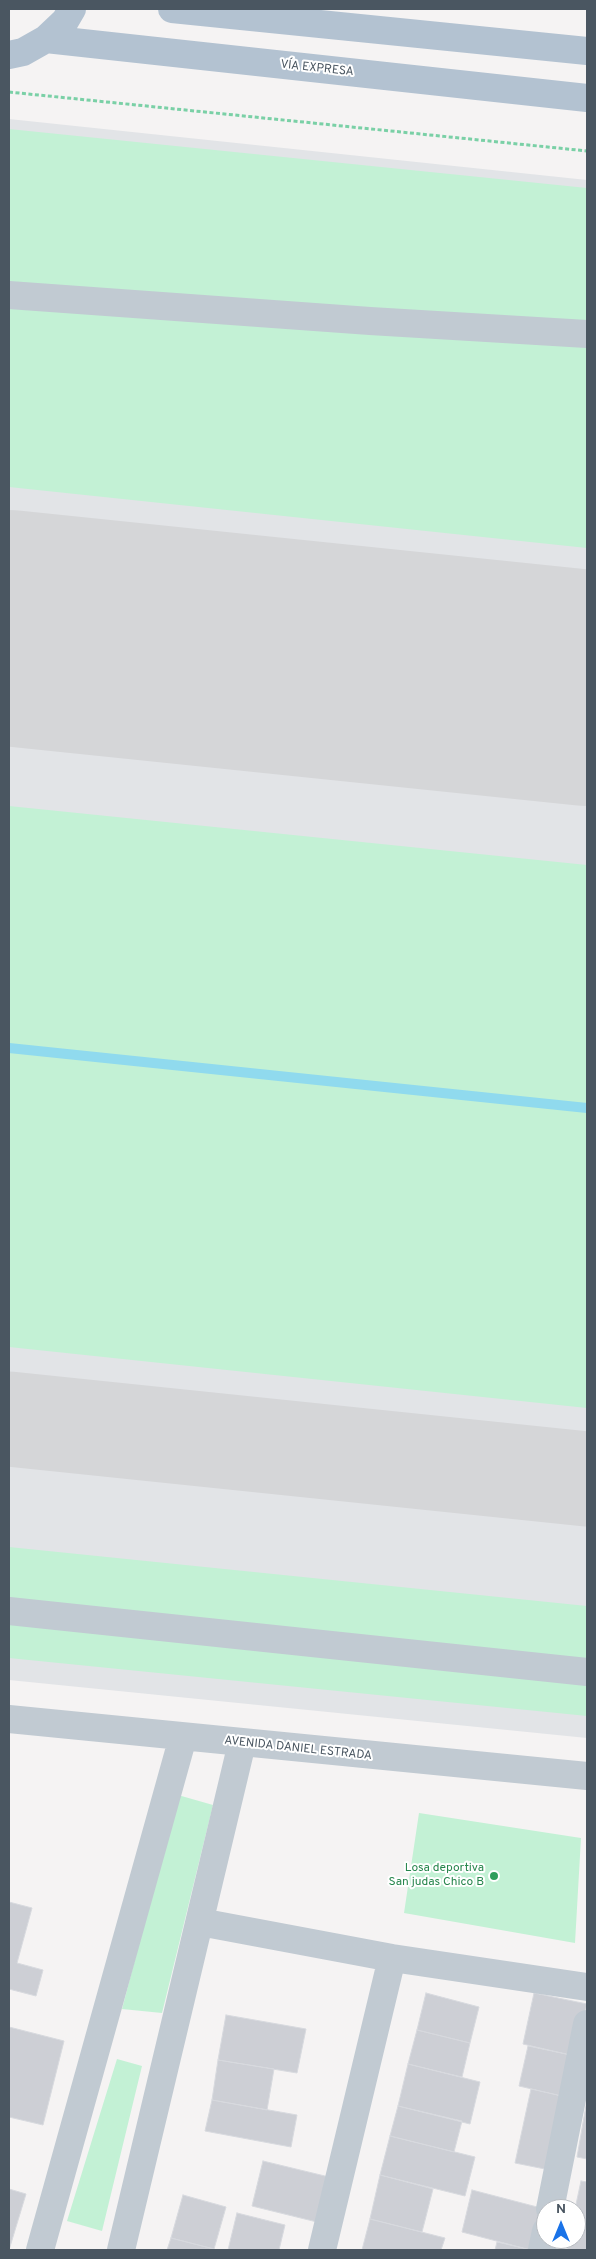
<!DOCTYPE html>
<html>
<head>
<meta charset="utf-8">
<style>
  body { margin:0 }
  #map { position:relative; width:596px; height:2259px; overflow:hidden; background:#f5f3f3; font-family:Overpass,sans-serif }
  canvas { display:block }
  .frame { position:absolute; inset:0; border:10px solid #4a5661; pointer-events:none }
  .north { position:absolute; left:536px; top:2199px; width:50px; height:50px; box-sizing:border-box; background:#fff; border:1px solid #b7bbc0; border-radius:50%; rotate:0deg; font-size:14px; font-weight:700; line-height:20px; text-align:center; color:#4a5661 }
  .north::after { content:''; display:block; margin:auto; width:18px; height:22px; background:#1a73e8; clip-path:polygon(50% 0,100% 100%,50% 72%,0 100%) }
</style>
</head>
<body>
<div id="map">
<canvas width="596" height="2259"></canvas>
<div class="frame"></div>
<div class="north">N</div>
</div>
<script>
const c = document.querySelector('canvas').getContext('2d');
c.lineJoin = 'round';
function fill(path, color) {
  c.fillStyle = color;
  c.fill(path, 'evenodd');
}
function shape(rows) {
  const path = new Path2D();
  for (const r of rows) {
    path.moveTo(r[0], r[1]);
    for (let i = 2; i < r.length; i += 2) path.lineTo(r[i], r[i + 1]);
  }
  return path;
}
function strokePath(path, color, width, dash) {
  c.strokeStyle = color;
  c.lineWidth = width;
  c.lineCap = dash ? 'butt' : 'round';
  c.setLineDash(dash || []);
  c.stroke(path);
}
function label(font, color, halo, rows, align = 'center') {
  c.font = font + ' Overpass,sans-serif';
  c.lineWidth = 4;
  c.setLineDash([]);
  c.textBaseline = 'middle';
  c.strokeStyle = halo;
  c.fillStyle = color;
  for (const [text, x, y, turn = 0] of rows) {
    c.save();
    c.translate(x, y);
    c.rotate((+turn || 0) * Math.PI / 180);
    c.textAlign = isNaN(turn) ? turn : align;
    if (halo) c.strokeText(text, 0, 0);
    c.fillText(text, 0, 0);
    c.restore();
  }
}
fill(shape([
  [9,119,587,180,587,1738,9,1680]
]), '#e2e4e7');
fill(shape([
  [9,129,587,188,587,548,9,487],
  [9,806,587,865,587,1408,9,1347],
  [9,1547,587,1606,587,1716,9,1658],
  [178,1795,213,1805,162,2013,122,2009],
  [419,1813,581,1838,575,1943,404,1913],
  [117,2059,142,2066,102,2231,67,2221]
]), '#c3f1d5');
strokePath(shape([
  [9,1048,587,1108]
]), '#90daee', 10);
strokePath(shape([
  [9,1419,587,1479]
]), '#d5d6d8', 95);
strokePath(shape([
  [9,628,587,688]
]), '#d5d6d8', 236);
const building = shape([
  [9,1902,32,1908,17,1963,43,1970,36,1996,9,1989,9,1902],
  [426,1993,479,2007,470,2043,417,2030,426,1993],
  [534,1993,587,2004,575,2056,523,2044,534,1993],
  [226,2015,306,2029,297,2073,218,2060,226,2015],
  [9,2027,64,2041,43,2125,9,2117,9,2027],
  [417,2030,470,2043,462,2077,408,2064,417,2030],
  [528,2046,575,2056,566,2097,519,2086,528,2046],
  [218,2060,274,2069,267,2110,212,2100,218,2060],
  [408,2064,480,2082,470,2124,398,2106,408,2064],
  [531,2089,566,2097,550,2170,515,2163,531,2089],
  [212,2100,297,2115,291,2147,205,2131,212,2100],
  [587,2100,587,2159,577,2157,587,2100],
  [398,2106,462,2121,454,2152,390,2136,398,2106],
  [390,2136,475,2157,465,2196,380,2175,390,2136],
  [263,2161,329,2177,317,2222,252,2206,263,2161],
  [380,2175,433,2189,422,2232,370,2219,380,2175],
  [581,2181,587,2182,587,2250,567,2250,569,2239,576,2239,575,2209,581,2181],
  [9,2189,26,2194,9,2250,9,2189],
  [472,2190,541,2208,531,2250,462,2232,472,2190],
  [183,2195,226,2207,214,2249,171,2238,183,2195],
  [237,2213,285,2225,279,2250,228,2250,237,2213],
  [370,2219,445,2238,441,2250,362,2250,370,2219],
  [171,2238,214,2249,167,2250,171,2238],
  [497,2242,531,2250,495,2250,497,2242]
]);
fill(building, '#cdcfd5');
strokePath(building, '#d7d9de', 1);
strokePath(shape([
  [9,92,587,151]
]), '#7ad0a6', 3, [4, 2.5]);
strokePath(shape([
  [9,295,370,321,587,334],
  [9,1611,587,1672],
  [9,1719,587,1776],
  [200,1922,392,1958,587,1987],
  [550,2209,587,2024],
  [40,2250,183,1737],
  [121,2250,242,1743],
  [322,2250,392,1958],
  [542,2250,546,2231]
]), '#c1cad2', 28);
strokePath(shape([
  [172,9,587,51],
  [46,39,587,98],
  [9,55,23,52,46,39,65,21,72,9]
]), '#b3c2d1', 28);
for (const [x, y, r, color] of [
  [494,1876,5,"#2e9e5b"]
]) {
  const dot = new Path2D();
  dot.arc(x, y, r, 0, 2 * Math.PI);
  c.fillStyle = color;
  c.fill(dot);
  strokePath(dot, '#fff', 2);
}
label('12px', '#4a5661', '#fff', [
  ["VÍA EXPRESA",317,69,6],
  ["AVENIDA DANIEL ESTRADA",298,1749,6]
]);
label('12px', '#27864d', '#fff', [
  ["Losa deportiva",484,1869],
  ["San judas Chico B",484,1883]
], 'right');
</script>
</body>
</html>
